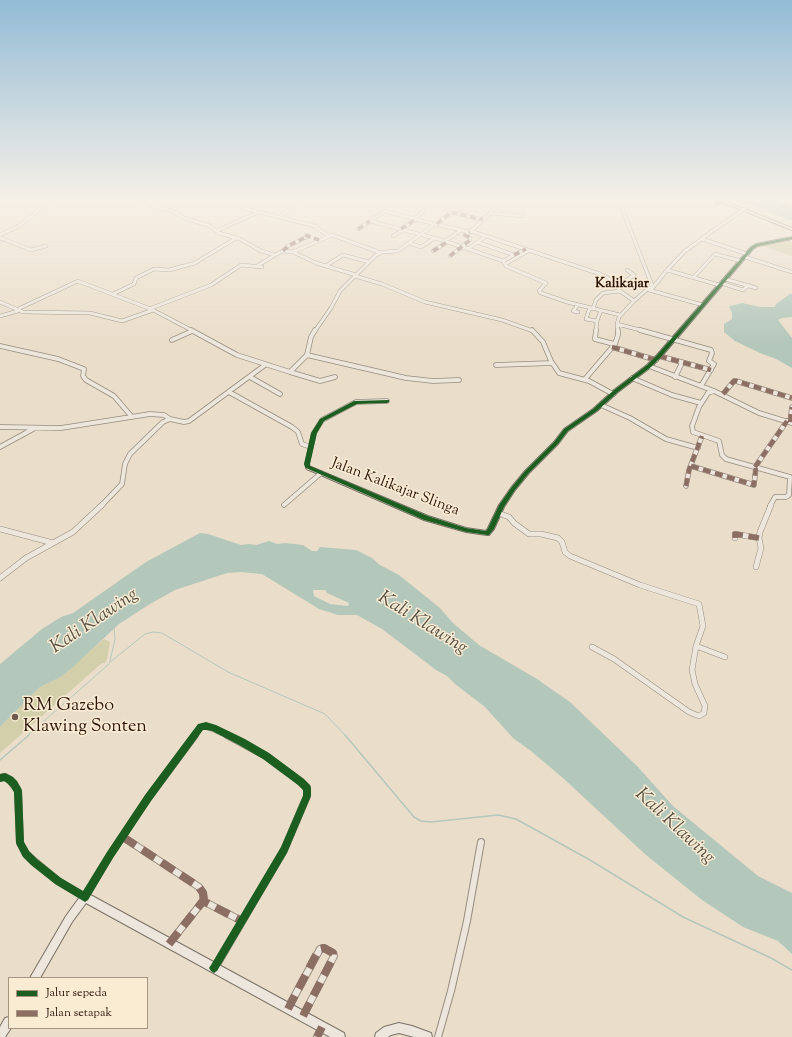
<!DOCTYPE html>
<html>
<head>
<meta charset="utf-8">
<style>
  body { margin:0 }
  #map { position:relative; width:792px; height:1037px; overflow:hidden; background:#eadeca; font-family:"Sorts Mill Goudy",serif }
  canvas { display:block }
  .legend { position:absolute; left:8px; top:977px; width:140px; height:52px; box-sizing:border-box; background:#faecd3; border:1px solid #a79582; margin:0; padding:5px 7px; list-style:none; font-size:12px; color:#2a1308 }
  .legend li { display:flex; align-items:center; gap:8px; height:20px }
  .legend b { width:20px; border:1px solid #a79582 }
</style>
</head>
<body>
<div id="map">
<canvas width="792" height="1037"></canvas>
<ul class="legend">
<li><b style="height:5px;background:#1b5e20"></b>Jalur sepeda</li>
<li><b style="height:5px;background:#8d6e63"></b>Jalan setapak</li>
</ul>
</div>
<script>
const c = document.querySelector('canvas').getContext('2d');
c.lineJoin = 'round';
function fill(path, color) {
  c.fillStyle = color;
  c.fill(path, 'evenodd');
}
function shape(rows) {
  const path = new Path2D();
  for (const r of rows) {
    path.moveTo(r[0], r[1]);
    for (let i = 2; i < r.length; i += 2) path.lineTo(r[i], r[i + 1]);
  }
  return path;
}
function strokePath(path, color, width, dash) {
  c.strokeStyle = color;
  c.lineWidth = width;
  c.lineCap = dash ? 'butt' : 'round';
  c.setLineDash(dash || []);
  c.stroke(path);
}
function label(font, color, halo, rows, align = 'center') {
  c.font = font + ' "Sorts Mill Goudy",serif';
  c.lineWidth = 3;
  c.setLineDash([]);
  c.textBaseline = 'middle';
  c.strokeStyle = halo;
  c.fillStyle = color;
  for (const [text, x, y, turn = 0] of rows) {
    c.save();
    c.translate(x, y);
    c.rotate((+turn || 0) * Math.PI / 180);
    c.textAlign = isNaN(turn) ? turn : align;
    if (halo) c.strokeText(text, 0, 0);
    c.fillText(text, 0, 0);
    c.restore();
  }
}
fill(shape([
  [788,240,792,242,792,256,760,245],
  [104,639,110,642,107,659,105,663,102,663,0,753,0,727,40,687,59,678]
]), '#d2cfaa');
fill(shape([
  [735,198,773,198,792,207,792,221],
  [790,294,792,294,792,317,782,318,778,320,792,338,792,368,776,359,760,353,735,341,724,332,724,324,732,319,732,312,729,307,731,306,742,303,760,307,775,307,776,304],
  [200,533,208,534,241,545,249,544,256,545,269,541,277,544,285,543,303,545,312,551,317,551,320,547,356,550,372,558,380,565,399,575,440,608,453,623,479,645,537,679,570,702,638,767,673,806,758,876,792,893,792,954,778,941,743,927,702,900,646,855,564,779,531,751,513,738,485,707,455,684,447,676,436,670,382,629,357,615,338,615,319,609,262,574,241,572,227,573,175,590,150,604,119,624,73,667,59,678,40,687,0,727,0,664,42,629,61,617,73,613,146,562],
  [314,590,325,590,327,593,349,603,348,606,330,604,314,596,313,591]
]), '#b4c7bb');
strokePath(shape([
  [110,661,115,639,114,627],
  [109,663,145,634,153,632,162,633,228,672,325,714,346,736],
  [27,736,109,664]
]), '#b4c7bb', 1);
strokePath(shape([
  [345,735,414,817,421,821,431,822,498,815,516,819,590,860,683,917,771,958,792,970],
  [0,760,29,735]
]), '#b4c7bb', 1.5);
const streetFar3 = shape([
  [138,198,150,205,172,211,184,218,210,226,219,233,240,239,261,251,275,255,283,251,293,252,316,263,356,275],
  [618,198,652,285,634,301],
  [716,204,723,201],
  [243,208,259,212],
  [424,210,415,219,435,224],
  [490,213,523,216],
  [280,217,303,198],
  [370,221,445,241,503,261,514,255,477,242],
  [437,224,451,212,483,220],
  [358,229,385,211,415,219],
  [401,229,416,219],
  [216,231,259,212,315,226,328,236],
  [471,231,600,274,610,279,620,291,634,301,619,317,617,324,618,331],
  [0,235,19,226,45,205,59,198],
  [393,236,403,230],
  [0,238,31,250,46,246],
  [701,239,744,209],
  [445,241,460,231],
  [409,243,421,247,435,238],
  [468,249,486,236],
  [283,251,288,246,308,236],
  [433,251,447,242],
  [293,252,332,235,381,253],
  [514,255,526,249],
  [450,256,470,240,470,238,465,235,470,232],
  [745,257,792,272],
  [503,261,506,266,546,283,539,291,541,293,567,302,620,315],
  [507,263,530,250],
  [327,265,343,255,369,262],
  [257,266,275,255],
  [667,270,685,251,702,239,747,254],
  [355,276,382,284,425,302,502,320,533,331],
  [694,277,715,254,741,261],
  [725,279,756,288],
  [721,283,743,290,749,285],
  [617,287,634,275,627,270],
  [649,290,703,305],
  [651,290,667,270,719,285],
  [113,294,134,284,136,278,154,269,169,270,195,263,236,238],
  [0,302,23,312,90,313,122,321,153,310,193,331],
  [578,305,573,311,578,312],
  [149,309,211,285,241,265,262,267],
  [16,310,78,281,148,308],
  [0,316,18,311],
  [597,321,586,319,589,310,593,308,596,300,603,293,620,291],
  [617,324,644,331],
  [315,331,331,308,340,291,375,256,382,252,398,251,435,224,470,232,491,212,485,198],
  [596,331,597,321,601,310]
]);
const streetFar2 = shape([
  [191,330,237,355,290,372,307,355,311,337,315,330],
  [532,330,543,342,551,361,559,373,589,381,613,394],
  [596,330,595,339,614,344],
  [640,330,711,350,712,353,709,361,714,364,701,386],
  [172,340,192,331],
  [0,346,58,359,84,369,83,376,86,380,114,396,132,417],
  [612,347,656,360],
  [307,355,406,378,433,381,459,380],
  [659,356,711,370],
  [496,365,552,363],
  [649,366,714,391,759,413,792,423],
  [290,372,320,381,335,377],
  [250,377,280,394],
  [675,377,681,365],
  [632,378,672,395,701,403],
  [585,379,615,344,618,335,618,330],
  [714,391,708,393,699,407,692,426,693,432,719,441,722,455,726,459,790,477,789,495,786,497,775,497,770,506],
  [229,392,292,427,298,432,302,444,311,447],
  [723,394,734,381,736,381,792,398],
  [601,405,630,418,666,439,698,448],
  [790,422,792,407],
  [0,427,61,428,150,414,164,415,170,419],
  [0,447,33,429],
  [691,466,754,485,756,467],
  [755,467,787,421],
  [309,468,307,464,314,433,322,420,356,402,387,401],
  [686,486,689,470,702,436],
  [284,505,321,473],
  [101,506,122,484,125,464,130,454,163,422,170,419,184,422,189,421,265,365]
]);
const streetFar1 = shape([
  [498,513,509,517,514,523,529,534,541,534,558,538,562,542,565,552,570,556,640,585,699,604,703,626,696,646,692,670,695,684,705,706,704,713,699,716,689,712,614,659,592,647],
  [0,529,53,543],
  [735,538,735,534,759,538],
  [756,567,761,548,759,538,760,532,771,505],
  [0,578,26,558,73,532,102,505],
  [696,646,725,657],
  [194,736,201,727,206,726,229,736]
]);
const street = shape([
  [0,778,5,777,10,780,18,791,20,843,26,854,58,881,85,897,110,855,148,798,195,735],
  [123,837,199,887,203,893,204,901],
  [169,944,203,901,242,921],
  [215,968,284,850,307,796,307,788,301,782,266,756,227,735],
  [288,1008,320,949,324,948,333,953,334,956,303,1016],
  [317,1037,322,1027],
  [438,1037,451,991,467,921,481,842]
]);
const secondary = shape([
  [712,198,717,198,792,228,792,230,712,198],
  [792,237,792,239,758,246,753,249,661,357,651,367,618,392,597,411,568,431,558,444,529,473,515,490,504,507,494,529,489,535,487,535,466,532,424,520,307,469,306,468,307,467,311,467,428,516,466,528,486,531,488,528,499,505,511,488,525,471,554,442,564,429,593,409,614,390,647,365,657,355,751,247,756,244,792,237],
  [85,892,344,1033,345,1037,330,1037,86,903,72,922,40,978,30,978,66,916,82,894,85,892],
  [9,1017,9,1028,11,1028,5,1037,0,1037,0,1027,5,1018,9,1017],
  [399,1023,412,1026,431,1033,432,1037,414,1037,399,1033,391,1035,388,1037,375,1037,376,1033,384,1027,399,1023]
]);
strokePath(streetFar3, '#968c7f', 4);
strokePath(streetFar2, '#968c7f', 5.5);
strokePath(streetFar1, '#968c7f', 6);
strokePath(street, '#968c7f', 8);
strokePath(secondary, '#7a7165', 2);
strokePath(streetFar3, '#ede6dd', 3);
strokePath(streetFar2, '#ede6dd', 4);
strokePath(streetFar1, '#ede6dd', 5);
strokePath(street, '#ede6dd', 6);
fill(secondary, '#ede6dd');
strokePath(shape([
  [716,204,723,201],
  [437,224,451,212,483,220],
  [358,229,370,221],
  [401,229,416,219],
  [305,235,319,240],
  [283,251,288,246,308,236],
  [433,251,447,242],
  [514,255,526,249],
  [450,256,470,240,470,238,465,235,470,232]
]), '#8d6e63', 3.5, [6, 3.5]);
strokePath(shape([
  [612,347,656,360],
  [659,356,711,370],
  [723,394,734,381,736,381,792,398],
  [790,422,792,407],
  [691,466,754,485,756,467],
  [755,467,787,421],
  [686,486,689,470,702,436]
]), '#8d6e63', 4.5, [8, 4.5]);
strokePath(shape([
  [735,538,735,534,759,538]
]), '#8d6e63', 5.5, [12, 5.5]);
strokePath(shape([
  [123,837,199,887,203,893,204,901],
  [169,944,203,901,242,921],
  [288,1009,316,955,320,949,324,948,333,953,333,958,303,1016],
  [317,1037,322,1027]
]), '#8d6e63', 8, [15, 8]);
fill(shape([
  [792,237,792,239,758,246,753,249,661,357,651,367,618,392,597,411,568,431,558,444,529,473,515,490,504,507,494,529,489,535,487,535,466,532,424,520,306,468,305,467,304,464,311,433,320,419,354,401,389,400,389,402,387,403,357,404,324,421,317,433,310,464,310,466,428,516,466,528,486,531,488,528,499,505,511,488,525,471,554,442,564,429,593,409,614,390,647,365,657,355,751,247,756,244,792,237],
  [206,722,216,725,245,739,269,753,304,779,310,785,311,788,311,796,287,853,217,971,214,973,211,971,209,968,211,965,281,847,303,796,303,790,298,785,263,759,239,745,212,731,206,730,203,730,151,801,113,858,88,900,85,902,55,884,31,865,23,857,16,843,14,792,11,787,7,783,4,781,0,782,0,774,5,773,13,777,17,781,21,788,22,791,24,842,29,851,37,859,61,878,83,891,107,852,145,795,198,724,206,722]
]), '#1b5e20');
const sky = c.createLinearGradient(0, 0, 0, 343);
sky.addColorStop(0, '#93bcd6');
sky.addColorStop(0.58, '#f6f0e7');
sky.addColorStop(1, '#f6f0e700');
c.fillStyle = sky;
c.fillRect(0, 0, 792, 343);
for (const [x, y, r, color] of [
  [15,717,4,"#6d5a4c"]
]) {
  const dot = new Path2D();
  dot.arc(x, y, r, 0, 2 * Math.PI);
  c.fillStyle = color;
  c.fill(dot);
  strokePath(dot, '#faecd3', 1.5);
}
label('bold 14px', '#2a1308', '#faecd3', [
  ["Kalikajar",622,285]
]);
label('15px', '#2a1308', '#faecd3', [
  ["Jalan Kalikajar Slinga",395,488,21]
]);
label('18px', '#2a1308', '#faecd3', [
  ["RM Gazebo",23,707],
  ["Klawing Sonten",23,728]
], 'left');
label('italic 19px', '#524e44', '#faecd3', [
  ["Kali Klawing",95,622,-34],
  ["Kali Klawing",422,624,32],
  ["Kali Klawing",674,827,43]
]);
</script>
</body>
</html>
